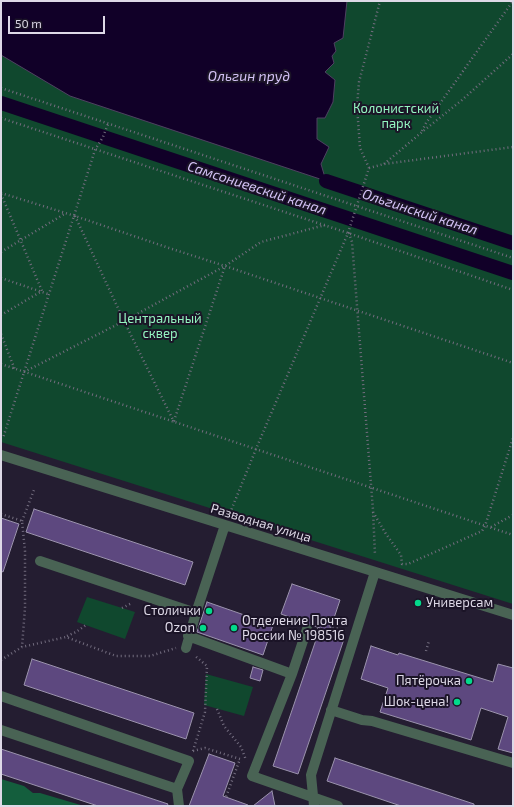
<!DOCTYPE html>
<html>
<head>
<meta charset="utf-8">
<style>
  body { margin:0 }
  #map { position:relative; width:514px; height:807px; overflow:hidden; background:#241d31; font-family:"Exo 2",sans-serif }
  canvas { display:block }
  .frame { position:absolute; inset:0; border:2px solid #ded9e7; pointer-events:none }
  .scale { position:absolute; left:8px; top:16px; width:97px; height:18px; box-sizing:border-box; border:2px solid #ded9e7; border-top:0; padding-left:5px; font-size:12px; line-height:14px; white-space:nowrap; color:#ded9e7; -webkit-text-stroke:3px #1b1427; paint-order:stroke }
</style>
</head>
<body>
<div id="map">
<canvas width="514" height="807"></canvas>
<div class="frame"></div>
<div class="scale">50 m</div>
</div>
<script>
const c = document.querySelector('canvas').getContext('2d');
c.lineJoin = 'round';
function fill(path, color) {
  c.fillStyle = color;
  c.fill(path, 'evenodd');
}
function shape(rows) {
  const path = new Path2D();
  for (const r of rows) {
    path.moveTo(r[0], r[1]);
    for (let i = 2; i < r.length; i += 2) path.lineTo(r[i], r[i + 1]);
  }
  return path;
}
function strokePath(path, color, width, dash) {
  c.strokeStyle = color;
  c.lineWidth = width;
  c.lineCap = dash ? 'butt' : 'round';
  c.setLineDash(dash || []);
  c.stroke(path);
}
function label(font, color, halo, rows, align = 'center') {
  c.font = font + ' "Exo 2",sans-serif';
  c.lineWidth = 4;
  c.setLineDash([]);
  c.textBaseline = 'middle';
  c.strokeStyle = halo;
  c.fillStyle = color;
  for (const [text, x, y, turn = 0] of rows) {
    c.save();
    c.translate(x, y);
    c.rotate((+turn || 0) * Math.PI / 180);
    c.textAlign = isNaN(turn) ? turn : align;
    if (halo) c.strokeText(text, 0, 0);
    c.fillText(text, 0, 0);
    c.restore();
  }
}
fill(shape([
  [1,1,513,1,513,604,1,442],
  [87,597,135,612,125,639,77,622],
  [206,674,253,687,244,716,204,705]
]), '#10482e');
fill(shape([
  [1,779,24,786,33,793,40,793,84,806,1,806]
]), '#145e3d');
const water = shape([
  [1,1,347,1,343,38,334,43,336,51,332,56,334,63,325,72,335,80,333,102,325,118,317,118,317,139,329,147,321,164,326,181,70,96,1,55,1,1]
]);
fill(water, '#110028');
strokePath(water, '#4e4161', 1);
strokePath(shape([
  [1,103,513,273],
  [326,181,513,243]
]), '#110028', 14);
const building = shape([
  [34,509,193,562,185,585,26,532,34,509],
  [1,518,19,524,3,572,1,571,1,518],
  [292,584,340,600,329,633,344,639,298,774,273,766,320,628,281,614,292,584],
  [207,602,273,625,263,655,197,632,207,602],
  [371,646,398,655,399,653,493,682,498,664,513,668,513,753,498,749,508,717,481,708,471,740,380,712,388,688,361,679,371,646],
  [32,659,194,713,186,739,24,685,32,659],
  [253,667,263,670,260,681,250,678,253,667],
  [1,749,168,804,167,806,98,806,1,774,1,749],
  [209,754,235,763,223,796,248,805,248,806,189,806,209,754],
  [335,758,474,804,474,806,401,806,327,781,335,758],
  [272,791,275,806,253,806,272,791]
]);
fill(building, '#5d487f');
strokePath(building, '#9b93ad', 1);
strokePath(shape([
  [1,88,513,258],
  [1,118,348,233,513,290],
  [422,131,426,123,513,1],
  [384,164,422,132,462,100,513,54],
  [369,168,384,164,513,147],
  [1,193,75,216,169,248,225,266,513,363],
  [1,194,42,291,1,315],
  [75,216,124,321,174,422],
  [349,233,352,242,373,510,375,555],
  [1,252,66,213],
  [1,278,48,294],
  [1,334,15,370],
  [1,364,513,535],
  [24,372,124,321,225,266,261,242,325,225],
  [174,421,225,266],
  [1,438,3,438,95,150,103,137,108,124],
  [373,512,386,534,401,555,402,564,408,564,482,531,485,526,513,438],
  [230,513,256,449,348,233,369,168,360,148,357,106,359,82,380,1],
  [1,514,22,521,25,551,25,608,22,647],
  [22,521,34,490],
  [491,527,513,515],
  [122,608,132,603],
  [317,628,331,626,345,631],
  [67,636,76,632,86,625],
  [426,651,429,641],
  [1,660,22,647,66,637,116,656,150,656,176,648],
  [217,709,224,726,241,747,246,760],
  [193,751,205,712,207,666,194,655],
  [193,751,205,748,240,759,226,797]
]), '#736d7f', 2.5, [1, 3]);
strokePath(shape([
  [1,455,513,615],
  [40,561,196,613],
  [188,636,292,674,252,776,338,806],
  [186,648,196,613,225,525],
  [292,674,307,629],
  [1,696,189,761,177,789,1,730],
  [331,710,362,720,372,721,513,763],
  [177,789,179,806],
  [314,806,311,775,375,572]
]), '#496354', 10);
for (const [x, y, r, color] of [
  [418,603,4,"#03d98b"],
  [209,611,4,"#03d98b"],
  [203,628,4,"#03d98b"],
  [234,628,4,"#03d98b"],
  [469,681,4,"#03d98b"],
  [457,702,4,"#03d98b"]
]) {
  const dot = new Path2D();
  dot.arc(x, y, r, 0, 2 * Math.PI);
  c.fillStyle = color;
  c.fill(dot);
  strokePath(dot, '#1b1427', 1.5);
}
label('13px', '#94f5c0', '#1b1427', [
  ["Колонистский",396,109],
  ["парк",396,124],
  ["Центральный",160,319],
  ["сквер",160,334]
]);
label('13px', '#ded9e7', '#1b1427', [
  ["Разводная улица",261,523,17]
]);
label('13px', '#ded9e7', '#1b1427', [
  ["Универсам",426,603,"left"],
  ["Столички",201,611],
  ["Отделение Почта",242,621,"left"],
  ["России № 198516",242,636,"left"],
  ["Ozon",195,628],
  ["Пятёрочка",461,681],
  ["Шок-цена!",449,702]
], 'right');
label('italic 14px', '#d3c2f5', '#1b1427', [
  ["Ольгин пруд",249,76],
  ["Самсониевский канал",257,188,18],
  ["Ольгинский канал",420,212,18]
]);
</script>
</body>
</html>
